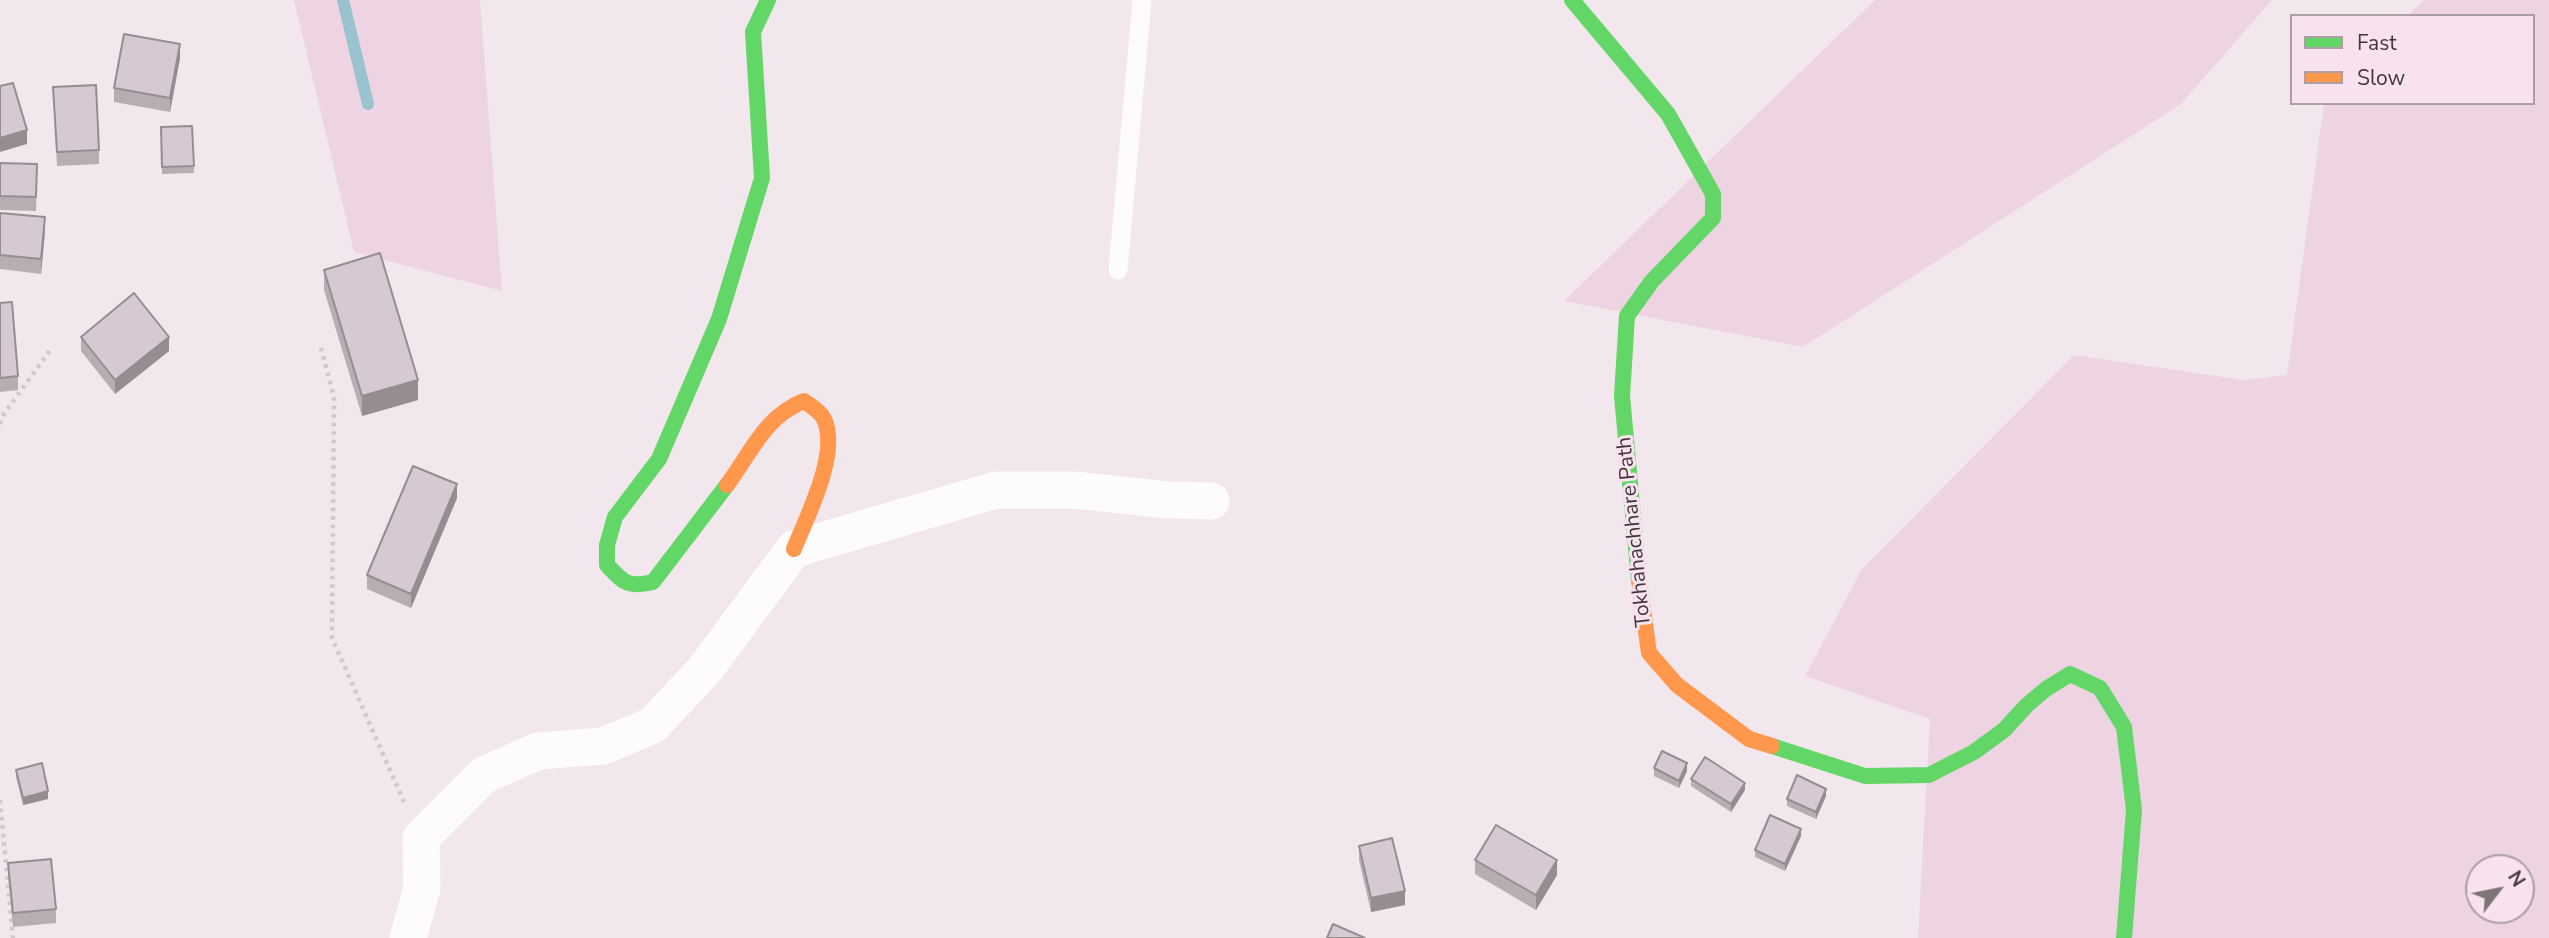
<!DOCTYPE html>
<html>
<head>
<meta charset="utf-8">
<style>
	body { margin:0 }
	#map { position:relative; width:2549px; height:938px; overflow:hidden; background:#f2e7ed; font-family:"Nunito Sans",sans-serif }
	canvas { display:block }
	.legend { position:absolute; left:2290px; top:14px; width:245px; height:91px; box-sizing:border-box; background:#f7e2ee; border:2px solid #ad9ea6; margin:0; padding:9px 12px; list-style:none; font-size:21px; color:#3f373b }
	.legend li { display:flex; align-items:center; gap:14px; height:35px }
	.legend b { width:35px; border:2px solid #ad9ea6 }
	.north { position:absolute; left:2465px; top:854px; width:70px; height:70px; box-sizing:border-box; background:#f7e2ee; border:2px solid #ad9ea6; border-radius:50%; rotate:58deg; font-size:19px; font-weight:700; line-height:28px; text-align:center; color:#3f373b }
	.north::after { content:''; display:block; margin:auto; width:24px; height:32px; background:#7e7579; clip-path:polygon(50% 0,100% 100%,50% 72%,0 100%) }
</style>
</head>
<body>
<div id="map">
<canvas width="2549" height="938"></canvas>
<ul class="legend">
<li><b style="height:9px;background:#63d668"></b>Fast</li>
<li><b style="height:9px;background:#ff974d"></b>Slow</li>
</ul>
<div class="north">N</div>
</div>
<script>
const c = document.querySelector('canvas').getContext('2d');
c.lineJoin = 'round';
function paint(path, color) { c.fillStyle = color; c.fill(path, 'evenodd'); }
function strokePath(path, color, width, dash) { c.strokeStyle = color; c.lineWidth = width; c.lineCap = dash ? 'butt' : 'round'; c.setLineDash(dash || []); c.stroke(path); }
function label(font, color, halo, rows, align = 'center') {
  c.font = font + ' "Nunito Sans",sans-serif'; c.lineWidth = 6; c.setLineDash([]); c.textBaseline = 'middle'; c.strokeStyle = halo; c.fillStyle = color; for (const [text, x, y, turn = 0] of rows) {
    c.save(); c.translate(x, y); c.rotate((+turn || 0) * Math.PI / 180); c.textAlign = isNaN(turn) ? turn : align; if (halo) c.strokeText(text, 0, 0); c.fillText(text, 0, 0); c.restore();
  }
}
paint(new Path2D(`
	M294 0H480L502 291 354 252Z
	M1875 0H2272L2181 104 1803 347 1564 301Z
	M2424 0H2549V938H1918L1930 719 1805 676 1862 569 2074 355 2244 380 2287 375 2324 103H2533V16H2407ZM2479 868H2521V910H2479Z`), '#eed4e3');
strokePath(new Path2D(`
	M343 0 368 104`), '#99c3ce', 12);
strokePath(new Path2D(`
	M321 348 334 397 332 638 404 802
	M0 424 4 414 51 349
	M0 800 13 938`), '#cec9cc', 4.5, [3.5, 5]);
strokePath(new Path2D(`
	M1118 270 1142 0`), '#fdfbfc', 19);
strokePath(new Path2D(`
	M408 938 422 888 421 838 484 775 538 751 603 746 653 725 706 668 794 549 996 490H1074L1169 500 1211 501`), '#fdfbfc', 37);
strokePath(new Path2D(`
	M1572 0 1668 114 1713 194V218L1652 281 1627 316 1622 396 1639 580
	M727 485 653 582C628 588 624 583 607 565V545L615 517 659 459 719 319 762 178 753 32 768 0
	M1772 746 1865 776 1929 775 1974 752 2004 730 2027 705 2046 689 2070 674 2100 688 2124 727 2134 810 2124 938`), '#63d668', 16);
strokePath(new Path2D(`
	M727 485C751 453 765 416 804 401 811 406 820 411 824 419 840 453 807 516 794 549
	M1639 580 1649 653 1677 685 1749 739 1772 746`), '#ff974d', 16);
paint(new Path2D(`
	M180 58 170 112 114 102V88Z
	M53 87 99 150V164L57 166Z
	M192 126 194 173 162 174 161 127Z
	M0 163 37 179 36 211 0 210Z
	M0 213 45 231 41 274 0 269Z
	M324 270 418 400 362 416 324 290Z
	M0 303 18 376V390L0 392Z
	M81 337 169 351 115 394 81 351Z
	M457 498 411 608 367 589V575Z
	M1654 768 1687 771 1679 788 1654 776Z
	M16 770 48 799 23 805 16 777Z
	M1691 779 1745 790 1731 812 1691 786Z
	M1826 796 1816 819 1787 806V799Z
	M1801 836 1785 871 1755 857V850Z
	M1359 846 1405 905 1371 912 1359 860Z
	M1475 860 1557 875 1536 910 1475 874Z
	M8 863 56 909V923L13 927 8 877Z`), '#b9adb4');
paint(new Path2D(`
	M180 44V58L170 112V98Z
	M27 130V144L0 152V138Z
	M45 217V231L41 274V259Z
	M169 337V351L115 394V380Z
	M418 380V400L362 416V396Z
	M457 484V498L411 608V594Z
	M1687 763V771L1679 788V781Z
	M1745 783V790L1731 812V804Z
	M1826 789V796L1816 819V812Z
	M48 791V799L23 805V798Z
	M1801 829V836L1785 871V864Z
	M1557 860V875L1536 910V895Z
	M1405 891V905L1371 912V898Z`), '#968d92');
const building = new Path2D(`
	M124 34 180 44 170 98 114 88Z
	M13 83 27 130 0 138V86Z
	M96 85 99 150 57 152 53 87Z
	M192 126 194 166 162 167 161 127Z
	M0 163 37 164 36 197 0 196Z
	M0 213 45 217 41 259 0 255Z
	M380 253 418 380 362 396 324 270Z
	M134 293 169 337 115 380 81 337Z
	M12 302 18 376 0 378V303Z
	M413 466 457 484 411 594 367 575Z
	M1662 751 1687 763 1679 781 1654 768Z
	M1705 757 1745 783 1731 804 1691 779Z
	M42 763 48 791 23 798 16 770Z
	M1797 775 1826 789 1816 812 1787 799Z
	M1770 815 1801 829 1785 864 1755 850Z
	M1496 825 1557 860 1536 895 1475 860Z
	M1392 838 1405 891 1371 898 1359 846Z
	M51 859 56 909 13 913 8 863Z
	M1333 924 1365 938H1327Z`);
paint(building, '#d7c9d1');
strokePath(building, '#968d92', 2);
label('21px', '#3f373b', '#f7e2ee', [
	["Tokhahachhare Path",1635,532,-96]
]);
</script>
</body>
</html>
